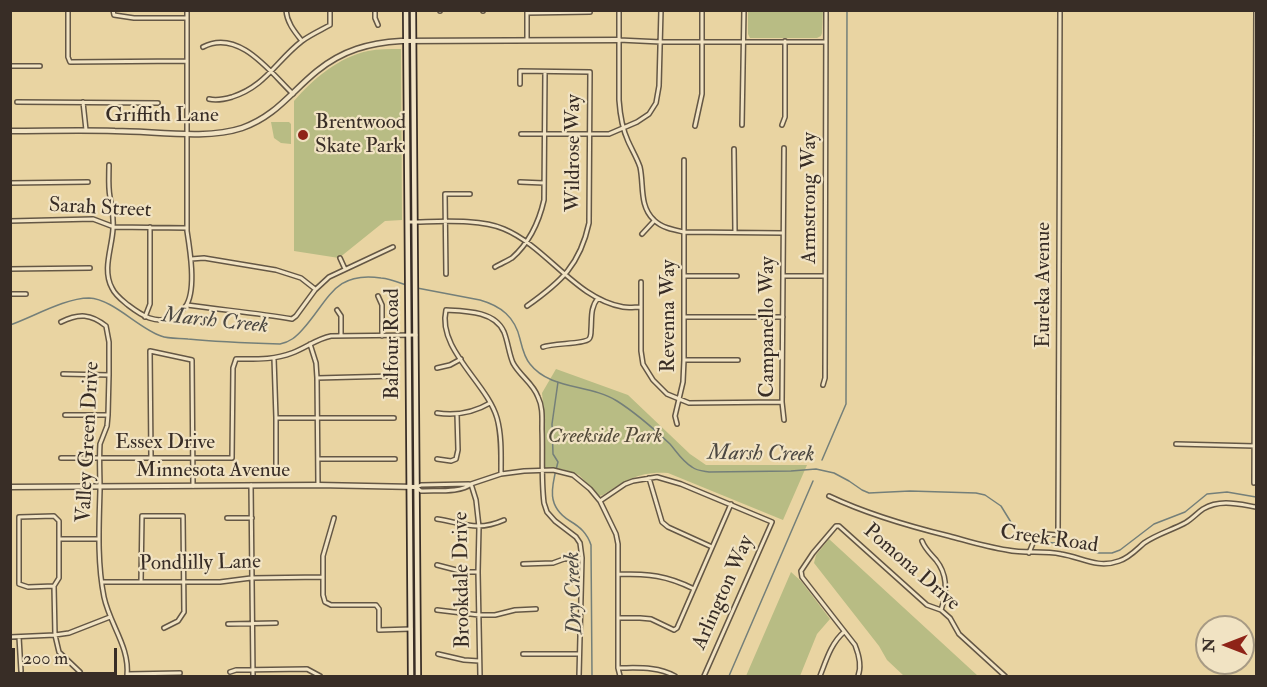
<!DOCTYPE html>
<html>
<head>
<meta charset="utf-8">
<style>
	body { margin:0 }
	#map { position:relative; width:1267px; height:687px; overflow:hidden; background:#e9d4a2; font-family:"IM FELL Double Pica",serif }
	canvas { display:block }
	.frame { position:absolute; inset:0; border:12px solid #382d26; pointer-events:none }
	.north { position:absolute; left:1195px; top:615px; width:60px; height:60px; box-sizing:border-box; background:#f1e3c3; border:2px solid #a79a84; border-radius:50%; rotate:270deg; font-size:16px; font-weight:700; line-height:24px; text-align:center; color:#382d26 }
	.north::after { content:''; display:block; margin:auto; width:21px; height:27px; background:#8f2418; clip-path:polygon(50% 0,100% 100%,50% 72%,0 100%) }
	.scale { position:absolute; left:12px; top:648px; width:105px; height:27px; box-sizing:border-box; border:3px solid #382d26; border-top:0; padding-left:8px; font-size:18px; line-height:21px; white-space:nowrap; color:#382d26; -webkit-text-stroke:4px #f1e3c3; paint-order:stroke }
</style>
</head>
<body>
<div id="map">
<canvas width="1267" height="687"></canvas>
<div class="frame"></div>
<div class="north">N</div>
<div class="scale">200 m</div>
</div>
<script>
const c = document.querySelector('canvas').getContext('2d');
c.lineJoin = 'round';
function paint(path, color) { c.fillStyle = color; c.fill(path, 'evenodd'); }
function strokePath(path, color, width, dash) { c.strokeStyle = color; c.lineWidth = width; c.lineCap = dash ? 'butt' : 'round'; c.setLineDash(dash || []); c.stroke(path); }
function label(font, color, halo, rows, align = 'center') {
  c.font = font + ' "IM FELL Double Pica",serif'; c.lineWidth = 4.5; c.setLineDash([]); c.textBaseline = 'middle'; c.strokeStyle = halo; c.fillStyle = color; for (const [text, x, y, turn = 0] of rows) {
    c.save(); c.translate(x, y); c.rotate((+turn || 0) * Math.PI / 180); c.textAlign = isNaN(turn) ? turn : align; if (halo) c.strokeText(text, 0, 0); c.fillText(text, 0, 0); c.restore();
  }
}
paint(new Path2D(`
	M748 11H823L822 33 821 36 817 38H750L748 34Z
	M401 49 402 220 385 221 339 258 294 251V101C313 79 339 57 368 51 378 49 390 49 401 49Z
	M271 122H289L291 124V144L281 143 274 138Z
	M556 369 628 395 690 454 706 465H807L783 520 668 473C640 471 626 480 603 495L599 496 579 475 562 469H544L545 424 542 393Z
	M829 539 978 676H904L887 660 879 646 814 563 816 555Z
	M791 572 801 581 830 619 817 634 800 676H746Z`), '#b8bc84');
strokePath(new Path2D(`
	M417 288 480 300C501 306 515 317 520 339 522 347 524 357 530 364 550 390 590 384 617 401 636 413 653 428 670 444 677 452 682 461 692 467 697 471 703 471 709 472L791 471 816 469 834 473 849 481 862 490 869 493 910 491 976 493 985 495 1001 506 1017 532 1031 541 1067 544 1099 553H1112L1120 550 1154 524 1185 512 1207 494 1227 492 1256 497
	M10 325C33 317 65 298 89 298 113 299 138 328 161 336 169 339 180 338 188 339 219 342 249 343 280 344 290 342 296 337 303 329 329 300 334 271 381 278 392 279 402 284 412 287
	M558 382 552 424 553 454 558 462C552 485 545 506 570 521 580 527 587 533 591 545L592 676
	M822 460 846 404V398L847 10
	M729 676 813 481`), '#747f79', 1.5);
const minor = new Path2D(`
	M68 10V57L70 62 187 61
	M113 10 114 15 134 18H187
	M286 10C287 23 295 32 302 41
	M375 10V18L378 25
	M440 10V11
	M483 10V11
	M527 10V40
	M619 10V100C620 114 622 128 628 141 632 150 637 158 640 167 644 185 639 206 654 220 662 228 674 230 684 232L783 233
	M527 13 590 12
	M619 40 661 42H826
	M203 47C239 28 271 73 293 94
	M10 66H40
	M520 84V71L590 72 589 223C580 265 561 282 527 306
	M209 99C217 101 225 99 232 97 266 86 276 61 302 41 310 35 321 30 330 25V10
	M17 102 158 103
	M83 102 86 130
	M742 125 744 10
	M782 125 785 117V41
	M695 126 702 94V10
	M521 134H609L637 122 649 114 656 103 659 86 661 10
	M784 148 782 402 784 420
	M734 149 735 232
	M109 165C109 176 108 187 110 197 112 208 114 218 113 229 112 248 102 270 112 288 115 295 122 300 128 305 141 315 157 326 174 316 179 314 184 309 187 304 196 287 190 250 187 231V10
	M520 182 544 183
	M10 183 88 182
	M10 221 93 219 114 227 187 228
	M408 222C436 222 479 218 504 229 547 247 576 299 623 307 629 308 635 307 641 307
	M642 234 654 221
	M340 258 345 269
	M191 259 204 258 276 270 301 278 315 289
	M495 267C500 264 507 261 512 258 529 243 539 222 544 200L545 72
	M10 269 90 268
	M446 274 445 194H470
	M684 276H737
	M783 276H825
	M641 282V351L643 364 653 380 667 394 689 403 782 402
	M10 294H26
	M378 296 382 305V336
	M187 305C222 310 257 313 292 319L296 316 315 290 329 277 393 247
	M337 310 341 316V336
	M145 317 150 304V227
	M684 317H783
	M61 322C79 313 91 314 106 326L109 342V375L108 415 107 426 100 444C99 459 100 475 100 490 99 526 97 562 104 597 110 625 130 647 127 676
	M310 344 316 363 317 378 318 485
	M543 347C553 343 585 344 589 339 591 337 591 333 591 330 592 318 590 308 598 298
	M274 358 276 418V470
	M684 360H738
	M437 368 450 365 461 359
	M63 374 109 375
	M317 378 394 376
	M823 385 825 378 826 10
	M437 413C457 416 473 413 490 403
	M65 415H108
	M276 418H394
	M677 424 675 416 683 382 684 360V160
	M1176 444 1255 446
	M151 457 150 351 192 360 193 486
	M61 458H232L233 368 236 359C255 359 274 360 292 353 306 348 316 339 331 336L416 335
	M318 459H395
	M437 459 451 461 456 459 458 450 457 414
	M501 474C501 456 502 436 497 418 487 383 437 349 446 310 466 311 495 311 504 332 508 342 509 354 513 363 520 376 533 383 538 397 543 407 542 418 542 429 543 453 541 479 544 503L547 512 555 521 576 537 580 543 582 558 579 676
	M649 478 662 522 668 527 712 547
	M1254 483 1256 10
	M471 484 476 500 479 527 478 572 480 676
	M251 485 253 676
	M416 487 421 491C435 490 461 493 471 484L501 474 524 471 553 470 573 475 590 489 600 501 616 534 618 544V668L620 676
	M417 487 421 485 469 484
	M829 496C867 514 908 526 949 536 968 541 987 547 1007 550 1025 554 1043 550 1061 554 1081 557 1097 569 1119 561 1129 558 1136 550 1144 543 1157 534 1172 530 1185 523 1192 519 1197 513 1203 509 1220 499 1238 504 1256 507
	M600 501 625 484 633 481 657 477 681 484 772 522 704 676
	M227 518H252
	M334 518 323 556V595L325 602 331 605H376L379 609V630L411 629
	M437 519C463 523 477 532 504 520
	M59 539H99
	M922 541C925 549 930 553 936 560 948 575 947 593 941 610
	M1029 553 1035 538 1045 534 1058 535 1060 10
	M523 564 553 563 564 559 582 558
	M437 565 464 572H478
	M618 574C649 574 666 575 694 589
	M141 581 142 516H183L184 612 178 621 164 628
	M102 582H220L251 578 323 577
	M54 586 28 587 19 584V517L54 516 59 521V578L54 586 55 635 59 652 80 672
	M437 610 479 615H495L515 610 536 609
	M618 618H640L651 619 674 630 677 628 731 504
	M228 624 276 623
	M10 637 55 635 69 633 110 617
	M19 637 21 671
	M438 654 464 660 479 661
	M523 654H579
	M618 668C638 668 657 666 675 676
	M230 672 236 670 307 669 320 676
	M128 674 180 673
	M820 676C826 661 831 643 844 632
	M858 676C862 666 859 655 855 645L802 577 801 571 813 553 836 526H839L927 605 941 610 950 618 959 634 1005 676`);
const tertiary = new Path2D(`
	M10 131C45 131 80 130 115 131 154 131 206 140 242 128 276 116 291 92 317 71 343 50 369 43 401 41L619 40
	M10 487 318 485 416 487`);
const secondary = new Path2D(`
	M406 10 411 676
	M413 10 418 676`);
strokePath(minor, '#645745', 6);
strokePath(tertiary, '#645745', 7);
strokePath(secondary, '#382d26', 8);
strokePath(minor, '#f1e3c3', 3);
strokePath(tertiary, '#f1e3c3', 4);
strokePath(secondary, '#f1e3c3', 4.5);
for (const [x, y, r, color] of [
	[303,135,6,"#8f2418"]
]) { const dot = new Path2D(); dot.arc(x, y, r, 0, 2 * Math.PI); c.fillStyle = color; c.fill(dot); strokePath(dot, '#f1e3c3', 2); }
label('21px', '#382d26', '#f1e3c3', [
	["Griffith Lane",162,116],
	["Wildrose Way",574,153,-90],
	["Armstrong Way",810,198,-90],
	["Sarah Street",100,209,3],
	["Eureka Avenue",1044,285,-90],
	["Revenna Way",669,316,-90],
	["Campanello Way",768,327,-90],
	["Balfour Road",393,344,-90],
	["Valley Green Drive",89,442,-87],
	["Essex Drive",165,443],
	["Minnesota Avenue",213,471],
	["Creek Road",1049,540,8],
	["Pondlilly Lane",200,564,-1],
	["Pomona Drive",911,568,41],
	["Brookdale Drive",463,580,-91],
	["Arlington Way",724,593,-66]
]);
label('21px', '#382d26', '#f1e3c3', [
	["Brentwood",315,123],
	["Skate Park",315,147]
], 'left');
label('italic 21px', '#524a39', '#f1e3c3', [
	["Creekside Park",605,437]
]);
label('italic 22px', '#4c4842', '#f1e3c3', [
	["Marsh Creek",215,322,6],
	["Marsh Creek",761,455,1],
	["Dry Creek",575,593,-92]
]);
</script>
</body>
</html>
